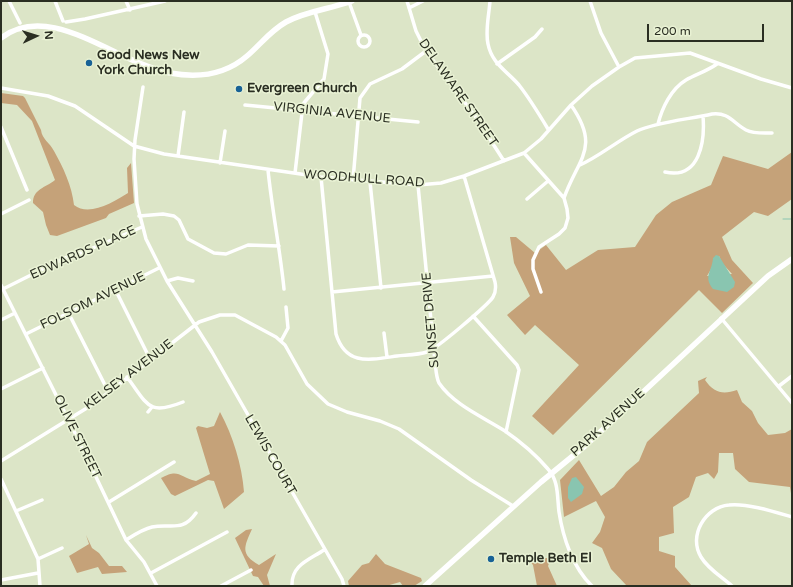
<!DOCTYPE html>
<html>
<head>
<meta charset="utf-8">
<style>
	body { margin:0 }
	#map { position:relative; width:793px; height:587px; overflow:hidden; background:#dce5c7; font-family:"Varela Round",sans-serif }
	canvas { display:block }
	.frame { position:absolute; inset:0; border:2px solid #2a2e22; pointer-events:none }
	.north { position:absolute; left:16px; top:16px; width:40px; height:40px; -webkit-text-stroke:3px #e9f2d4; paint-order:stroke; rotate:86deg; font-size:11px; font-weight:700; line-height:16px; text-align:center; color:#2a2e22 }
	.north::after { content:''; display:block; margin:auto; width:14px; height:18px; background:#2a2e22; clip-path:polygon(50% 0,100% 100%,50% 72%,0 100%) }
	.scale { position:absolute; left:647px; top:24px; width:117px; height:18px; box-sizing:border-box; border:2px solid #2a2e22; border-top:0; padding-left:5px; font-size:12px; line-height:14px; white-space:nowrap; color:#2a2e22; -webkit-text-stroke:3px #e9f2d4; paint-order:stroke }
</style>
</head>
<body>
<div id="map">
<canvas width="793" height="587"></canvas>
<div class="frame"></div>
<div class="north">N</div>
<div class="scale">200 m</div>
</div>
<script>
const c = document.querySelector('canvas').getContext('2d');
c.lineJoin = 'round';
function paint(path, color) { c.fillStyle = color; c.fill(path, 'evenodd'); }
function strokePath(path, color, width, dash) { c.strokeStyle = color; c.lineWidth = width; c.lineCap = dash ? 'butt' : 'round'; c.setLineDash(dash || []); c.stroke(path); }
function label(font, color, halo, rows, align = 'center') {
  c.font = font + ' "Varela Round",sans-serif'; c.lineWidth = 3; c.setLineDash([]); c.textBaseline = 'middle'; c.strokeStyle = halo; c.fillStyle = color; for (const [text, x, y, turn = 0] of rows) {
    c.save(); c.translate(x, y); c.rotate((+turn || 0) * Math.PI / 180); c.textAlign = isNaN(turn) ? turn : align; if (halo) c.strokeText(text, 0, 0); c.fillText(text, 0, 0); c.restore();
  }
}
paint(new Path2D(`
	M1 93 23 96 25 98 41 130C42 139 50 143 54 151 63 167 72 186 74 205 89 217 114 202 128 193L127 168 131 163 134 203 109 214 106 218 57 236 50 235 46 225 43 212 33 203C33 189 45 188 55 180L32 121 17 105 1 103Z
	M792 152V199L768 216 754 212 722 237 732 260 753 283 722 313 699 290 553 435 532 416 579 365 535 325 525 335 507 315 530 296 514 263 510 237H516L535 253 546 245 566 270 598 250 635 247 656 215 672 202 711 185 723 156 768 169ZM719 256 722 263 732 274 707 276Z
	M707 377 705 380C714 393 723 395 737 390L742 402 752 411 758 423 768 435 785 433 792 429V500L790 487 749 482 735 469 733 453H719L718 472 714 479 708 473 696 477 689 497 673 507 674 533 659 537V551L675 556V567L692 586H627L611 569 602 548 592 543 600 532 605 517 596 501 564 517 560 480 579 460 601 496 614 487 626 472 639 461 647 442 699 393 698 381Z
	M220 412C233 436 242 465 244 492L224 509 214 481 208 480 175 496 171 494 161 478C179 468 179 477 196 481L210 474 196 428 198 426 207 428 214 426Z
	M252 529C244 547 240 554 259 565L276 554 267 575 270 586H264L258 577 253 576 235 538 246 530Z
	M86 535 92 548 99 553 109 566H122L127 572 102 574 98 567 77 573 69 556 89 544Z
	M376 554 385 564 421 578 422 581 414 586H403L400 582 386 586H349L348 581 362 565 369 563Z
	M541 558H551L548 566 557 586H537L533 565 528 559 533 560Z`), '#c5a279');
paint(new Path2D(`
	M716 255 719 256 735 282 734 287 727 292 713 289C703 276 712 272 713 258Z
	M576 477 584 487 582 494 571 502 568 498V487L572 478Z`), '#89c5b0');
strokePath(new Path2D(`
	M783 219H792`), '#89c5b0', 1);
strokePath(new Path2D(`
	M9 1 20 23
	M55 1 63 21
	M126 1 130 10
	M407 1 416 31 426 51 475 116 504 161
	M490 1C489 15 485 31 488 44 492 64 507 71 519 85 530 99 539 114 548 129
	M590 1 601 33 619 67
	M349 2 361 35
	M409 8 423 1
	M66 22 85 19 165 1
	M358 41a6 6 0 1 1 12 0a6 6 0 1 1-12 0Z
	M497 64 535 37 542 29
	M143 87 135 140 134 159 137 204 146 239 167 281 212 352 342 579 344 586
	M1 88 48 96 75 106 134 146 164 154 321 177 418 185 441 183 464 176 524 153 541 139 571 105 592 86 619 67 635 58 690 53 761 79 792 88
	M245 105 418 122
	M658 124C662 108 671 89 686 80 697 74 707 71 717 64
	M1 127 27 190
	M524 153 564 198 567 209 568 218 565 228 559 234 539 247 533 260V269L541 292
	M178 156 184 112
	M220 163 225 131
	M580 165C600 156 617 141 637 131 656 122 691 119 712 114 729 112 733 123 746 130 754 134 763 133 772 133
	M268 170C272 210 280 249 284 289
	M665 172C700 180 705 141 703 116
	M295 173 303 104 324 79 328 54 315 12
	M321 177 336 334C346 366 369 360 397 356 406 355 418 355 427 352 435 350 488 305 493 297 496 292 496 287 495 282L464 176
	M353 180 360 98 370 84 402 69 426 51
	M370 182 381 288
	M418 185 435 362C436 369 436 377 439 383 454 405 483 417 505 431 521 442 536 455 548 469 559 481 557 497 559 512 563 538 573 568 592 586
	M564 198C578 158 601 148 571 105
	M527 199 548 181
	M1 214 29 200
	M139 216 163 214 174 216 179 220 188 239 214 253 226 254 248 245 279 246
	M167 281 178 278 193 281
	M1 285 77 437 126 540 144 562 157 586
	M3 289 65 258 81 253 142 227
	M115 289 150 359
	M332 292 493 276
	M68 312 109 393
	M473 316 517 365 519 370 506 432
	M721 318 792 403
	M1 320 15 313
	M384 333 387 357
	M26 334 159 268
	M281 341 288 328 286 307
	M127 377C148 405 148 416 183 402
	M779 386 792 376
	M1 389 43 368
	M148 412 152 407
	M1 461 95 403 199 322 220 315H235L276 337 285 345 307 384 328 404 347 412 380 421 399 429 471 480 513 506
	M1 479 38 559 40 586
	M109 502 174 462
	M16 511 42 500
	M126 540C134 535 143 529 152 527 171 523 182 533 196 513
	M38 559 62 548
	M151 573 227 532
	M1 580 38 573
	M221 586 251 570
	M292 586C291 565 309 560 324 550
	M732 586C722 577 708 569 701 557 688 536 705 507 729 505 747 503 775 512 792 517`), '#fff', 3.5);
strokePath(new Path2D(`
	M1 38C51 0 116 63 170 73 197 78 225 75 247 56 260 45 270 31 286 22 306 11 331 9 352 1
	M425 586 541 482 585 446 768 276 792 259`), '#fff', 5.5);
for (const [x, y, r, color] of [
	[89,63,4,"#186296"],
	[239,89,4,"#186296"],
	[491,559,4,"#186296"]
]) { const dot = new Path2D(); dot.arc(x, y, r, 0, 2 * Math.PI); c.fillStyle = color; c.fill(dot); strokePath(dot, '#e9f2d4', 1.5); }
label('bold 13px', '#2a2e22', '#e9f2d4', [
	["Good News New",97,56],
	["York Church",97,71],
	["Evergreen Church",247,89],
	["Temple Beth El",499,559]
], 'left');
label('13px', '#2a2e22', '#e9f2d4', [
	["DELAWARE STREET",458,93,55],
	["VIRGINIA AVENUE",332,113,6],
	["WOODHULL ROAD",364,179,4],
	["EDWARDS PLACE",83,253,-24],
	["FOLSOM AVENUE",93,301,-26],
	["SUNSET DRIVE",431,320,-95],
	["KELSEY AVENUE",129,375,-37],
	["PARK AVENUE",608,423,-42],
	["OLIVE STREET",77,437,64],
	["LEWIS COURT",270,455,60]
]);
</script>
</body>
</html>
